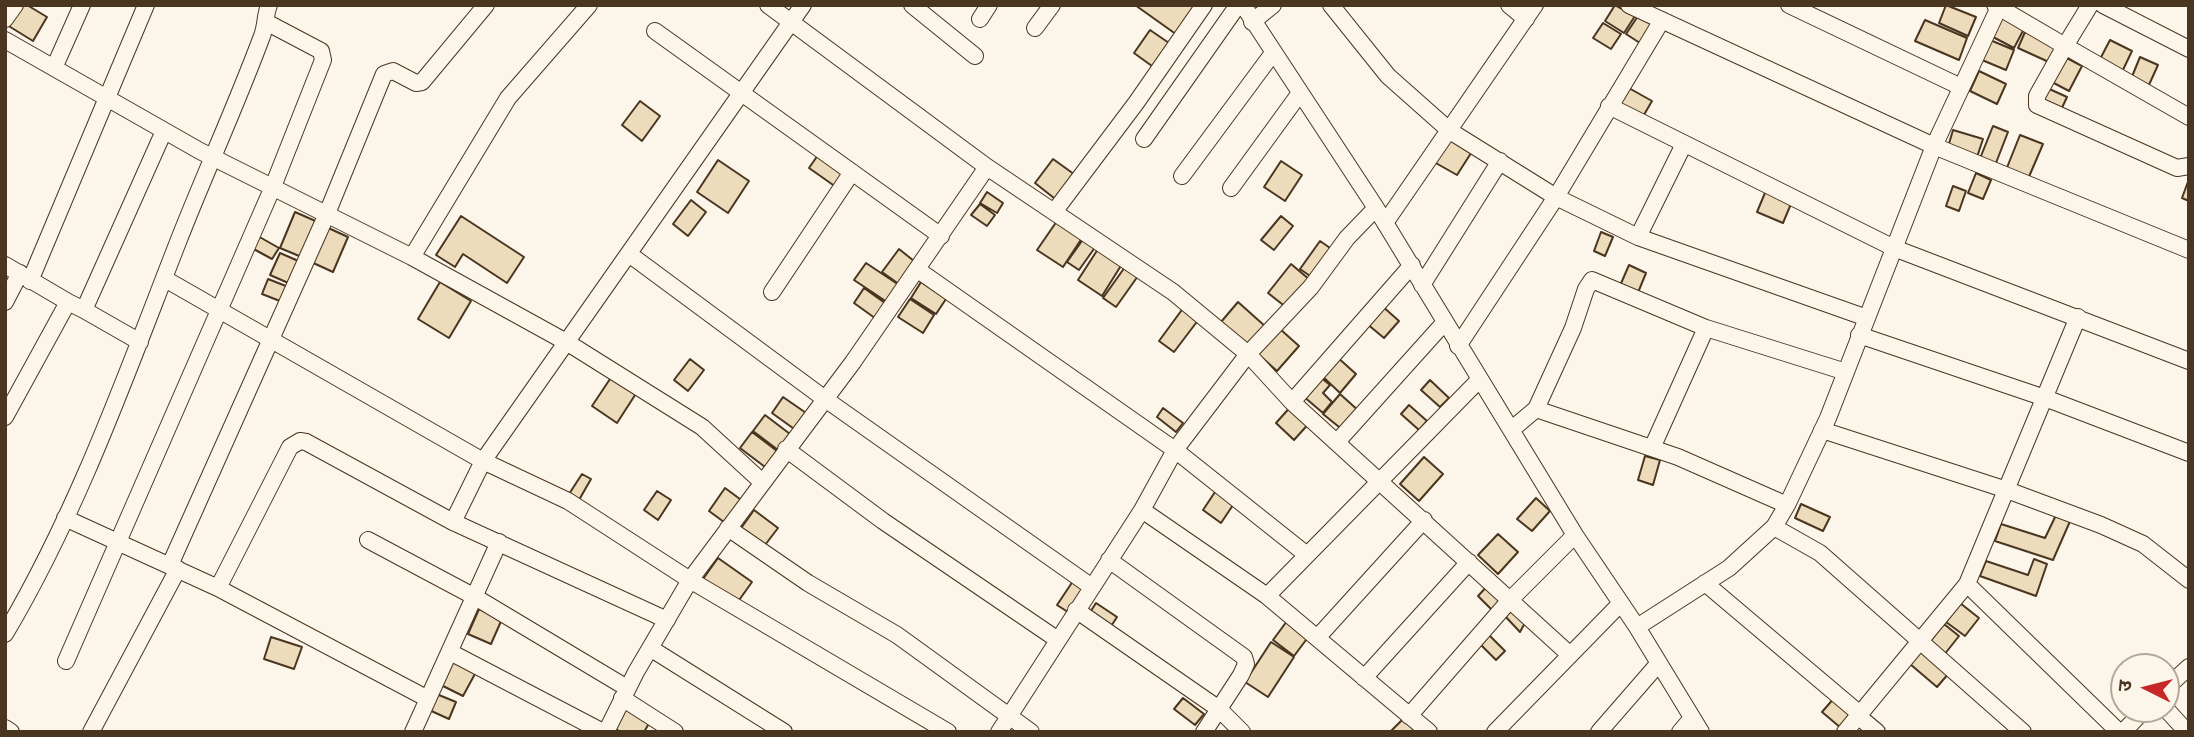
<!DOCTYPE html>
<html>
<head>
<meta charset="utf-8">
<style>
	body { margin:0 }
	#map { position:relative; width:2194px; height:737px; overflow:hidden; background:#fbf6e9; font-family:"Alegreya Sans","Noto Sans Devanagari",sans-serif }
	canvas { display:block }
	.frame { position:absolute; inset:0; border:7px solid #4a3520; pointer-events:none }
	.north { position:absolute; left:2110px; top:653px; width:70px; height:70px; box-sizing:border-box; background:#fbf6e9; border:2px solid #b4a999; border-radius:50%; rotate:276deg; font-size:19px; font-weight:700; line-height:28px; text-align:center; color:#4a3520 }
	.north::after { content:''; display:block; margin:auto; width:24px; height:32px; background:#c62828; clip-path:polygon(50% 0,100% 100%,50% 72%,0 100%) }
</style>
</head>
<body>
<div id="map">
<canvas width="2194" height="737"></canvas>
<div class="frame"></div>
<div class="north">उ</div>
</div>
<script>
const c = document.querySelector('canvas').getContext('2d');
c.lineJoin = 'round';
function paint(path, color) { c.fillStyle = color; c.fill(path, 'evenodd'); }
function strokePath(path, color, width, dash) { c.strokeStyle = color; c.lineWidth = width; c.lineCap = dash ? 'butt' : 'round'; c.setLineDash(dash || []); c.stroke(path); }
const building = new Path2D(`
	M19 5H27L47 17 33 41 7 25Z
	M1135 5 1161 6 1202 5 1180 37Z
	M1615 5 1635 16 1624 33 1605 21Z
	M1946 5 1976 17 1968 36 1939 23Z
	M1638 16 1655 27 1643 45 1626 34Z
	M2003 16 2025 27 2014 48 1993 37Z
	M1925 20 1967 38 1959 60 1915 41Z
	M1603 23 1621 34 1611 49 1593 38Z
	M1150 30 1172 45 1156 69 1134 53Z
	M2025 32 2058 46 2051 63 2018 48Z
	M1990 40 2014 50 2006 70 1982 60Z
	M2110 40 2132 51 2121 74 2098 63Z
	M2063 56 2082 66 2069 91 2050 81Z
	M2140 57 2158 65 2148 87 2131 79Z
	M1979 71 2006 84 1997 104 1970 91Z
	M1627 87 1652 101 1641 120 1616 106Z
	M2045 87 2067 97 2060 112 2038 102Z
	M640 101 660 116 642 141 622 125Z
	M1993 126 2008 132 1994 168 1979 161Z
	M1953 130 1983 139 1977 157 1948 147Z
	M2020 135 2043 144 2028 179 2006 170Z
	M1449 136 1473 150 1457 175 1434 162Z
	M818 155 845 174 836 187 809 168Z
	M1053 159 1078 177 1059 202 1035 183Z
	M718 160 749 181 728 213 697 192Z
	M1281 161 1302 175 1285 201 1264 187Z
	M1976 173 1991 180 1983 199 1968 193Z
	M2189 179V201L2182 198Z
	M1953 186 1966 191 1959 211 1946 206Z
	M1767 188 1793 199 1783 223 1757 212Z
	M987 192 1003 203 997 213 980 203Z
	M691 200 706 212 688 236 673 224Z
	M980 204 995 215 987 226 971 215Z
	M295 212 320 223 304 258 280 248Z
	M461 216 524 257 507 283 463 254 455 267 436 255Z
	M1281 216 1293 226 1274 250 1261 240Z
	M1057 221 1082 238 1063 267 1037 250Z
	M324 226 348 237 333 272 309 261Z
	M1601 232 1613 237 1605 256 1594 251Z
	M256 235 279 248 272 259 250 247Z
	M1084 238 1096 246 1079 270 1067 262Z
	M1320 241 1333 250 1313 278 1300 269Z
	M899 249 919 265 903 287 882 272Z
	M1098 249 1122 264 1102 296 1078 280Z
	M280 253 303 263 293 285 270 275Z
	M866 263 902 287 890 304 854 280Z
	M1291 264 1310 280 1287 308 1268 293Z
	M1629 265 1646 273 1637 295 1619 288Z
	M1125 267 1138 276 1116 307 1103 298Z
	M268 279 291 288 285 303 262 294Z
	M440 282 471 301 449 338 418 319Z
	M921 282 946 299 936 314 911 298Z
	M864 288 889 306 879 321 854 303Z
	M910 299 934 315 923 333 898 317Z
	M1238 302 1266 327 1248 347 1221 322Z
	M1381 305 1399 321 1384 338 1366 323Z
	M1184 307 1199 319 1174 352 1159 341Z
	M1280 329 1299 346 1277 371 1258 354Z
	M1336 356 1356 374 1340 393 1320 374Z
	M690 359 704 370 688 391 674 380Z
	M612 376 637 392 617 423 592 406Z
	M1319 376 1330 385 1323 393 1332 402 1323 413 1303 396Z
	M1430 380 1449 398 1440 407 1421 390Z
	M1340 394 1360 412 1344 431 1323 414Z
	M783 397 809 415 797 431 772 413Z
	M1293 404 1312 420 1294 440 1276 423Z
	M1409 405 1427 421 1419 430 1401 414Z
	M1163 408 1183 423 1176 432 1157 417Z
	M765 415 794 437 782 453 753 431Z
	M752 432 781 454 769 470 740 448Z
	M1645 456 1660 460 1653 485 1638 480Z
	M1424 457 1443 474 1419 501 1400 484Z
	M582 474 591 479 579 500 569 494Z
	M725 488 744 502 728 525 709 511Z
	M1217 489 1235 502 1221 523 1203 510Z
	M657 491 671 500 658 520 644 510Z
	M1536 498 1550 511 1532 531 1517 519Z
	M1801 504 1830 517 1823 531 1795 518Z
	M754 510 778 528 762 549 739 531Z
	M2057 513 2071 519 2053 560 1995 541 2001 524 2045 538Z
	M1498 534 1518 552 1498 574 1478 555Z
	M718 558 752 582 737 603 703 579Z
	M2034 559 2047 564 2036 596 1980 576 1986 561 2028 575Z
	M1073 581 1087 590 1071 614 1057 605Z
	M1490 583 1509 601 1496 614 1478 596Z
	M1096 603 1117 617 1108 631 1087 617Z
	M1960 603 1979 618 1965 636 1946 622Z
	M1511 607 1526 621 1520 632 1504 615Z
	M479 609 502 619 491 644 468 634Z
	M1287 621 1309 636 1294 656 1273 640Z
	M1944 624 1959 636 1944 655 1929 643Z
	M1486 632 1505 651 1496 660 1477 641Z
	M271 637 302 647 294 669 264 659Z
	M1271 642 1294 657 1268 697 1245 682Z
	M1922 650 1949 673 1937 687 1910 664Z
	M452 659 476 672 463 696 439 684Z
	M434 693 456 702 449 719 427 709Z
	M1835 697 1853 713 1841 728 1822 712Z
	M1183 698 1204 714 1195 725 1174 709Z
	M627 706 651 720 644 732H621L615 729Z
	M1403 719 1414 729 1411 732H1390Z`);
paint(building, '#ecdcbc');
strokePath(building, '#4a3520', 2);
const minor = new Path2D(`
	M768 5 987 167 1173 292 1248 354 1292 402 1569 654
	M912 5 975 56
	M1243 5 1376 208 1575 535 1637 627 1701 732
	M1331 5 1388 76 1450 131 1556 197 1638 237 1867 318
	M1509 5 1526 19
	M1629 5 1934 146 2189 250
	M1789 5 1961 87
	M1995 5 2065 46 2037 96V105L2177 168 2189 166
	M2090 5 2065 46 2189 117
	M2103 5 2189 49
	M5 19 15 5
	M980 19 989 5
	M1252 22 1273 5
	M1035 28 1052 5
	M655 31 941 236
	M5 40 200 151 412 257 568 343 702 427 762 482
	M54 68 82 5
	M1609 106 1894 248 2189 361
	M1144 139 1238 5
	M1182 176 1273 53
	M1231 188 1300 93
	M1054 212 1136 103 1204 5
	M1385 223 1535 5
	M1638 237 1684 144
	M629 254 825 399 1092 587
	M412 257 508 98 589 5
	M5 265 68 302
	M918 270 1175 450 1307 555
	M165 279 483 461 568 501 690 580 948 732
	M30 281 146 5
	M1422 285 1500 161
	M772 292 852 172
	M5 302 20 273
	M84 310 140 342
	M1859 335 2045 398 2189 453
	M1458 346 1556 197 1662 20
	M1292 402 1412 265
	M1536 409 1573 328 1586 289 1592 280 1706 328 1846 372
	M5 417 68 302 84 310 164 131
	M1511 430 1536 409 1678 457 1787 505
	M1822 430 2007 490 2101 525 2143 544 2189 580
	M1337 442 1444 323
	M1652 448 1706 328
	M786 449 883 521 1058 640
	M1142 510 1267 596 1429 732
	M65 518 218 588 428 699
	M453 522 483 461 803 5
	M1774 527 1820 553 2023 732
	M728 528 808 583 897 635 1031 732
	M368 540 475 597 627 688
	M1109 560 1244 657 1246 664 1241 675 1204 732
	M170 565 326 216 384 74 393 71 416 83 422 82 486 5
	M1705 583 1860 714
	M1967 584 2119 732
	M218 588 290 447 300 441 306 442 453 522 667 620
	M1267 596 1479 380
	M1076 610 1219 709 1242 732
	M1637 627 1729 568 1774 527 1787 505 1828 418 1934 146 2000 5
	M5 634C78 511 126 375 178 242 205 173 236 106 262 36 266 26 265 15 269 5
	M1317 638 1424 520
	M650 648 784 732
	M450 652 603 732
	M66 661 272 189 323 60 321 51 266 22
	M1364 678 1469 562
	M2166 688 2189 667
	M622 698 675 732
	M2166 709 2187 732
	M1409 716 1510 600 1575 535
	M1858 716 1877 732
	M5 728 11 732
	M91 732 178 569
	M413 732 499 542
	M606 732 636 672 690 580 853 362 987 167
	M999 732 1142 510 1175 450 1248 354 1311 287 1347 238 1376 208
	M1495 732 1621 603
	M1599 732 1659 663
	M1680 732 1692 718
	M1845 732 1967 584 2078 317
	M2123 732 2145 709`);
strokePath(minor, '#4a3520', 18);
strokePath(minor, '#fbf6e9', 16);
</script>
</body>
</html>
